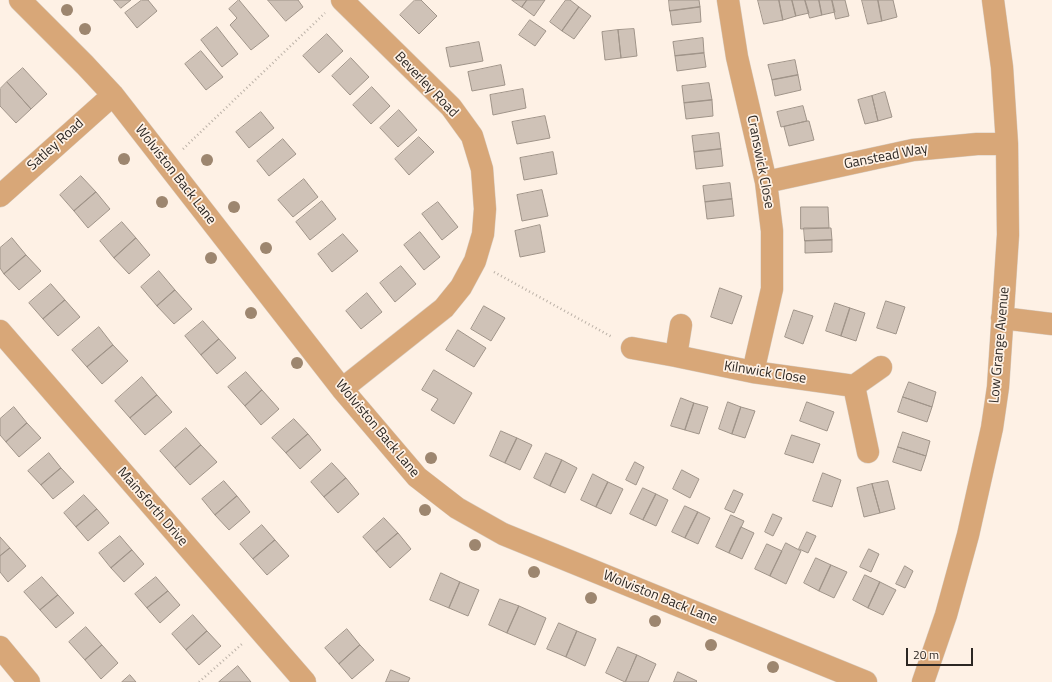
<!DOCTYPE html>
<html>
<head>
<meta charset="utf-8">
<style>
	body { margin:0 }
	#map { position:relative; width:1052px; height:682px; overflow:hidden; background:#fef1e5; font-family:"Titillium Web",sans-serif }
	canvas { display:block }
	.scale { position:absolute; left:906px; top:648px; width:67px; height:18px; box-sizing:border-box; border:2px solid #2c2723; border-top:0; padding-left:5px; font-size:12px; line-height:14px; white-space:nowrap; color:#2c2723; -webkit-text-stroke:3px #fef1e5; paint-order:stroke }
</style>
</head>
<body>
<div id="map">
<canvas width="1052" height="682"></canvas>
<div class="scale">20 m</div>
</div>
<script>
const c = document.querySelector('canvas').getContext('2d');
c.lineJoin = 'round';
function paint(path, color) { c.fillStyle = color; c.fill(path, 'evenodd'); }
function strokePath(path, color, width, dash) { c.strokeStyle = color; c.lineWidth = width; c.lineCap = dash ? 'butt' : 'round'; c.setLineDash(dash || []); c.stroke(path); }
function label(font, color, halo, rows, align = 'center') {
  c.font = font + ' "Titillium Web",sans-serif'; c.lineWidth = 3.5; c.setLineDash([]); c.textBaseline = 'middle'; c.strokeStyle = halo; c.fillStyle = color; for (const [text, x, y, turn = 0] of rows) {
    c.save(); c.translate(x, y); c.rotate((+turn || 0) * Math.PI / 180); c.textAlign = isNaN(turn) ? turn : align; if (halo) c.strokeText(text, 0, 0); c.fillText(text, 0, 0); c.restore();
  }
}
const building = new Path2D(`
	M114 0H131L121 8Z
	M142 0H148L157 11 137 28 125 13Z
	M239 0 269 36 251 50 230 25 237 18 229 9Z
	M268 0H298L303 7 286 21Z
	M415 0H421L437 16 419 34 400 15Z
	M512 0H527L522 7Z
	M527 0H545L534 16 522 7Z
	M566 0H570L579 7 562 31 550 22Z
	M669 0H699L700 7 670 11Z
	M758 0H779L783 20 764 24Z
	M779 0H792L796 16 783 20Z
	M792 0H805L809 13 796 16Z
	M805 0H819L822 15 810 18Z
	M819 0H832L835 12 822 15Z
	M832 0H845L849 16 836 19Z
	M862 0H878L882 21 868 24Z
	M878 0H893L897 17 882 21Z
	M579 7 591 16 574 39 562 31Z
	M700 7 701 22 672 25 670 11Z
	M530 20 546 31 535 46 519 35Z
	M217 27 238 54 222 67 201 40Z
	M634 29 637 56 621 58 618 30Z
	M618 30 621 58 605 60 602 32Z
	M327 34 343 51 319 73 303 56Z
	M703 38 704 53 675 56 673 42Z
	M479 42 483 61 450 67 446 48Z
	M201 51 223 77 206 90 185 64Z
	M704 53 706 67 677 71 675 56Z
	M351 58 369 77 350 95 332 76Z
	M795 60 798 75 772 80 768 65Z
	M501 65 505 85 472 91 468 72Z
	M23 68 47 94 31 109 7 82Z
	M798 75 801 90 775 96 772 80Z
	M7 82 31 109 16 123 0 106V89Z
	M709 83 712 100 684 103 682 86Z
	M372 87 390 106 371 124 353 105Z
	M523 89 526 108 493 115 490 95Z
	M885 92 892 117 878 121 872 96Z
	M872 96 878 121 865 124 858 100Z
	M712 100 713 116 686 119 684 103Z
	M803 106 807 121 781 127 777 112Z
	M399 110 417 130 398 147 380 128Z
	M261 112 274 128 249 148 236 132Z
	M545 116 550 138 517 144 512 122Z
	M807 121H809L814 140 789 146 784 127Z
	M719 133 721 149 694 152 692 136Z
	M419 137 434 152 409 175 395 159Z
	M283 139 296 154 269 176 257 161Z
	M721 149 723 166 696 169 694 152Z
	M553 152 557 174 524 180 520 158Z
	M81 176 96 192 74 211 60 195Z
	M304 179 318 197 293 217 278 200Z
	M730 183 732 199 705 202 703 186Z
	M542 190 548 216 522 221 517 195Z
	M96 192 110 209 88 228 74 211Z
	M732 199 734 216 707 219 705 202Z
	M322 201 336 219 310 240 296 222Z
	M438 202 458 227 442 240 422 214Z
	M801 207H828L829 228 801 229Z
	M122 222 136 238 114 258 100 241Z
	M540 225 545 252 520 257 515 231Z
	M804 228H831L832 240 805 241Z
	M420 232 440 257 424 270 404 245Z
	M343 234 358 251 332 272 318 254Z
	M12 238 26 255 4 274 0 268V248Z
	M136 238 150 255 129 274 114 258Z
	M832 240V252L805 253V241Z
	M26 255 41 271 19 290 4 274Z
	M401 266 416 284 395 302 380 283Z
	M159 271 175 290 157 306 141 287Z
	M51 284 65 300 43 319 29 303Z
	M720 288 742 296 732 324 711 317Z
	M175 290 192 309 174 324 157 306Z
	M367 293 382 312 361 329 346 311Z
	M65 300 80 317 58 336 43 319Z
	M886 301 905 307 896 334 877 328Z
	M835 303 850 308 841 336 826 331Z
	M484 306 505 318 491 341 471 329Z
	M850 308 865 313 856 341 841 336Z
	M794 310 813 316 803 344 785 337Z
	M203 321 219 339 201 355 185 336Z
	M99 327 113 345 87 367 72 350Z
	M458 330 486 348 474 367 446 350Z
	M219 339 236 358 217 374 201 355Z
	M113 345 128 361 102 384 87 367Z
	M434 370 472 393 454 424 431 410 438 399 422 390Z
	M246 372 262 390 245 406 228 387Z
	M142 377 157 395 130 418 115 401Z
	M909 382 936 392 932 407 903 397Z
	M262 390 279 409 261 425 245 406Z
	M157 395 172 412 145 435 130 418Z
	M903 397 932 407 927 422 898 412Z
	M681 398 694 403 685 430 671 426Z
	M728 402 741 407 732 434 719 429Z
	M807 402 834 412 827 431 800 421Z
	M694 403 708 407 699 434 685 430Z
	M14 407 27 423 6 442 0 435V419Z
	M741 407 755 411 745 438 732 434Z
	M294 419 308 434 286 453 272 438Z
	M27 423 41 438 19 457 6 442Z
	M186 428 201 445 175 468 160 451Z
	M501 431 517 438 505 463 490 456Z
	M903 432 930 441 926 456 898 447Z
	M308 434 321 450 300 469 286 453Z
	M792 435 820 444 813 463 785 454Z
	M517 438 532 445 520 470 505 463Z
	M201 445 217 462 190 485 175 468Z
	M898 447 926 456 921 471 893 462Z
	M49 453 61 468 41 485 28 471Z
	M546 453 562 460 550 486 534 478Z
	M562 460 577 468 565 493 550 486Z
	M635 462 644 467 636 485 626 480Z
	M332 463 346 478 324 497 311 482Z
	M61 468 74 482 53 499 41 485Z
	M682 470 699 479 690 498 673 489Z
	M823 473 841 480 832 507 813 501Z
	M593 474 608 482 596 507 581 500Z
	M346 478 359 494 338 513 324 497Z
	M224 481 237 496 215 515 202 499Z
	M888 481 895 509 880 513 872 484Z
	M608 482 623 489 611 514 596 507Z
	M872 484 880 513 864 517 857 488Z
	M643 488 656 494 643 520 630 514Z
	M734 490 743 494 734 513 725 509Z
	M656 494 668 500 656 526 643 520Z
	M84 495 97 509 76 527 64 513Z
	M237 496 250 512 229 530 215 515Z
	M685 506 698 512 685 538 672 532Z
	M97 509 109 523 88 541 76 527Z
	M698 512 710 518 698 544 685 538Z
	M773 514 782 518 773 536 765 532Z
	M731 515 744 521 729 553 716 547Z
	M384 518 398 533 376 552 363 537Z
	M262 525 275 540 253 559 240 544Z
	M741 527 754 533 742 559 729 553Z
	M807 532 816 536 808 553 799 549Z
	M398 533 411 549 390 568 376 552Z
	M120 536 132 550 111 568 99 553Z
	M0 537 10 548 0 556Z
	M275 540 289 556 267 575 253 559Z
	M786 543 801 551 786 584 770 576Z
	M767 544 782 551 770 576 755 569Z
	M10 548 26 566 8 582 0 572V556Z
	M869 549 879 554 871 572 860 567Z
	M132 550 144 564 124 582 111 568Z
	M816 558 831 565 819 591 804 583Z
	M831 565 847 572 834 598 819 591Z
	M905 566 913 571 905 588 896 584Z
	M441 573 460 582 449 608 430 600Z
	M865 575 880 582 868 608 853 600Z
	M42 577 58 595 40 610 24 592Z
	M156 577 168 591 147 608 135 594Z
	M460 582 479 590 468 616 449 608Z
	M880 582 896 590 883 615 868 608Z
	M168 591 180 605 160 623 147 608Z
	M58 595 74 613 56 628 40 610Z
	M500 599 519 606 507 633 489 625Z
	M519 606 546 618 535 645 507 633Z
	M193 615 207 631 186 650 172 634Z
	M559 623 577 631 566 657 547 649Z
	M86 627 102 645 85 660 69 642Z
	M347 629 360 645 339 664 325 648Z
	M207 631 221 646 199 665 186 650Z
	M577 631 596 639 585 666 566 657Z
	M102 645 118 663 101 679 85 660Z
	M360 645 374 660 352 679 339 664Z
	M618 647 637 655 625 682 606 673Z
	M637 655 656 664 648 682H626Z
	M238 666 251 682H219Z
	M391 670 410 678 408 682H386Z
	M678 672 697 681 696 682H674Z
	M130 675 136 682H122Z`);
paint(building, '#cfc2b7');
strokePath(building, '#a09489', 1);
const minor = new Path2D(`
	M20 0 85 65 113 95 342 389 417 477 457 508 503 534 866 682
	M342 0 451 107 472 136 482 169 485 209 483 234 475 261 461 287 444 308 342 389
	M728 0 737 57 766 182 772 231V289L753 372
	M766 182 913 150 977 144H1007
	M0 196 113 95
	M1002 318 1052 324
	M0 331 305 682
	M632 348 676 356 753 372 854 386
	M676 356 681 325
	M868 452 854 386 881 367
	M0 647 29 682
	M923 682 946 615 968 535 992 428 998 387 1008 235 1007 144 1002 67 993 0`);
strokePath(minor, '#d8cdc2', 23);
strokePath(new Path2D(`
	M183 149 325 13
	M494 272 612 337
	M199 682 242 644`), '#bbb1a7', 2.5, [1, 3]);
strokePath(minor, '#d8a778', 22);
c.fillStyle = '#9d866f';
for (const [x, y] of [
	[67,10],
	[85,29],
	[124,159],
	[207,160],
	[162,202],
	[234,207],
	[266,248],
	[211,258],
	[251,313],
	[297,363],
	[431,458],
	[425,510],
	[475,545],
	[534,572],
	[591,598],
	[655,621],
	[711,645],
	[773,667]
]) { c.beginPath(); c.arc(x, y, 6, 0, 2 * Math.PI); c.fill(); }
label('14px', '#2c2723', '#fef1e5', [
	["Beverley Road",426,85,46],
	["Satley Road",56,145,-42],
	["Ganstead Way",886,157,-11],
	["Cranswick Close",760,162,79],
	["Wolviston Back Lane",175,175,52],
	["Low Grange Avenue",1000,345,-85],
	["Kilnwick Close",765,373,9],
	["Wolviston Back Lane",377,429,50],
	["Mainsforth Drive",152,507,49],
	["Wolviston Back Lane",660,598,22]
]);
</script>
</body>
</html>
